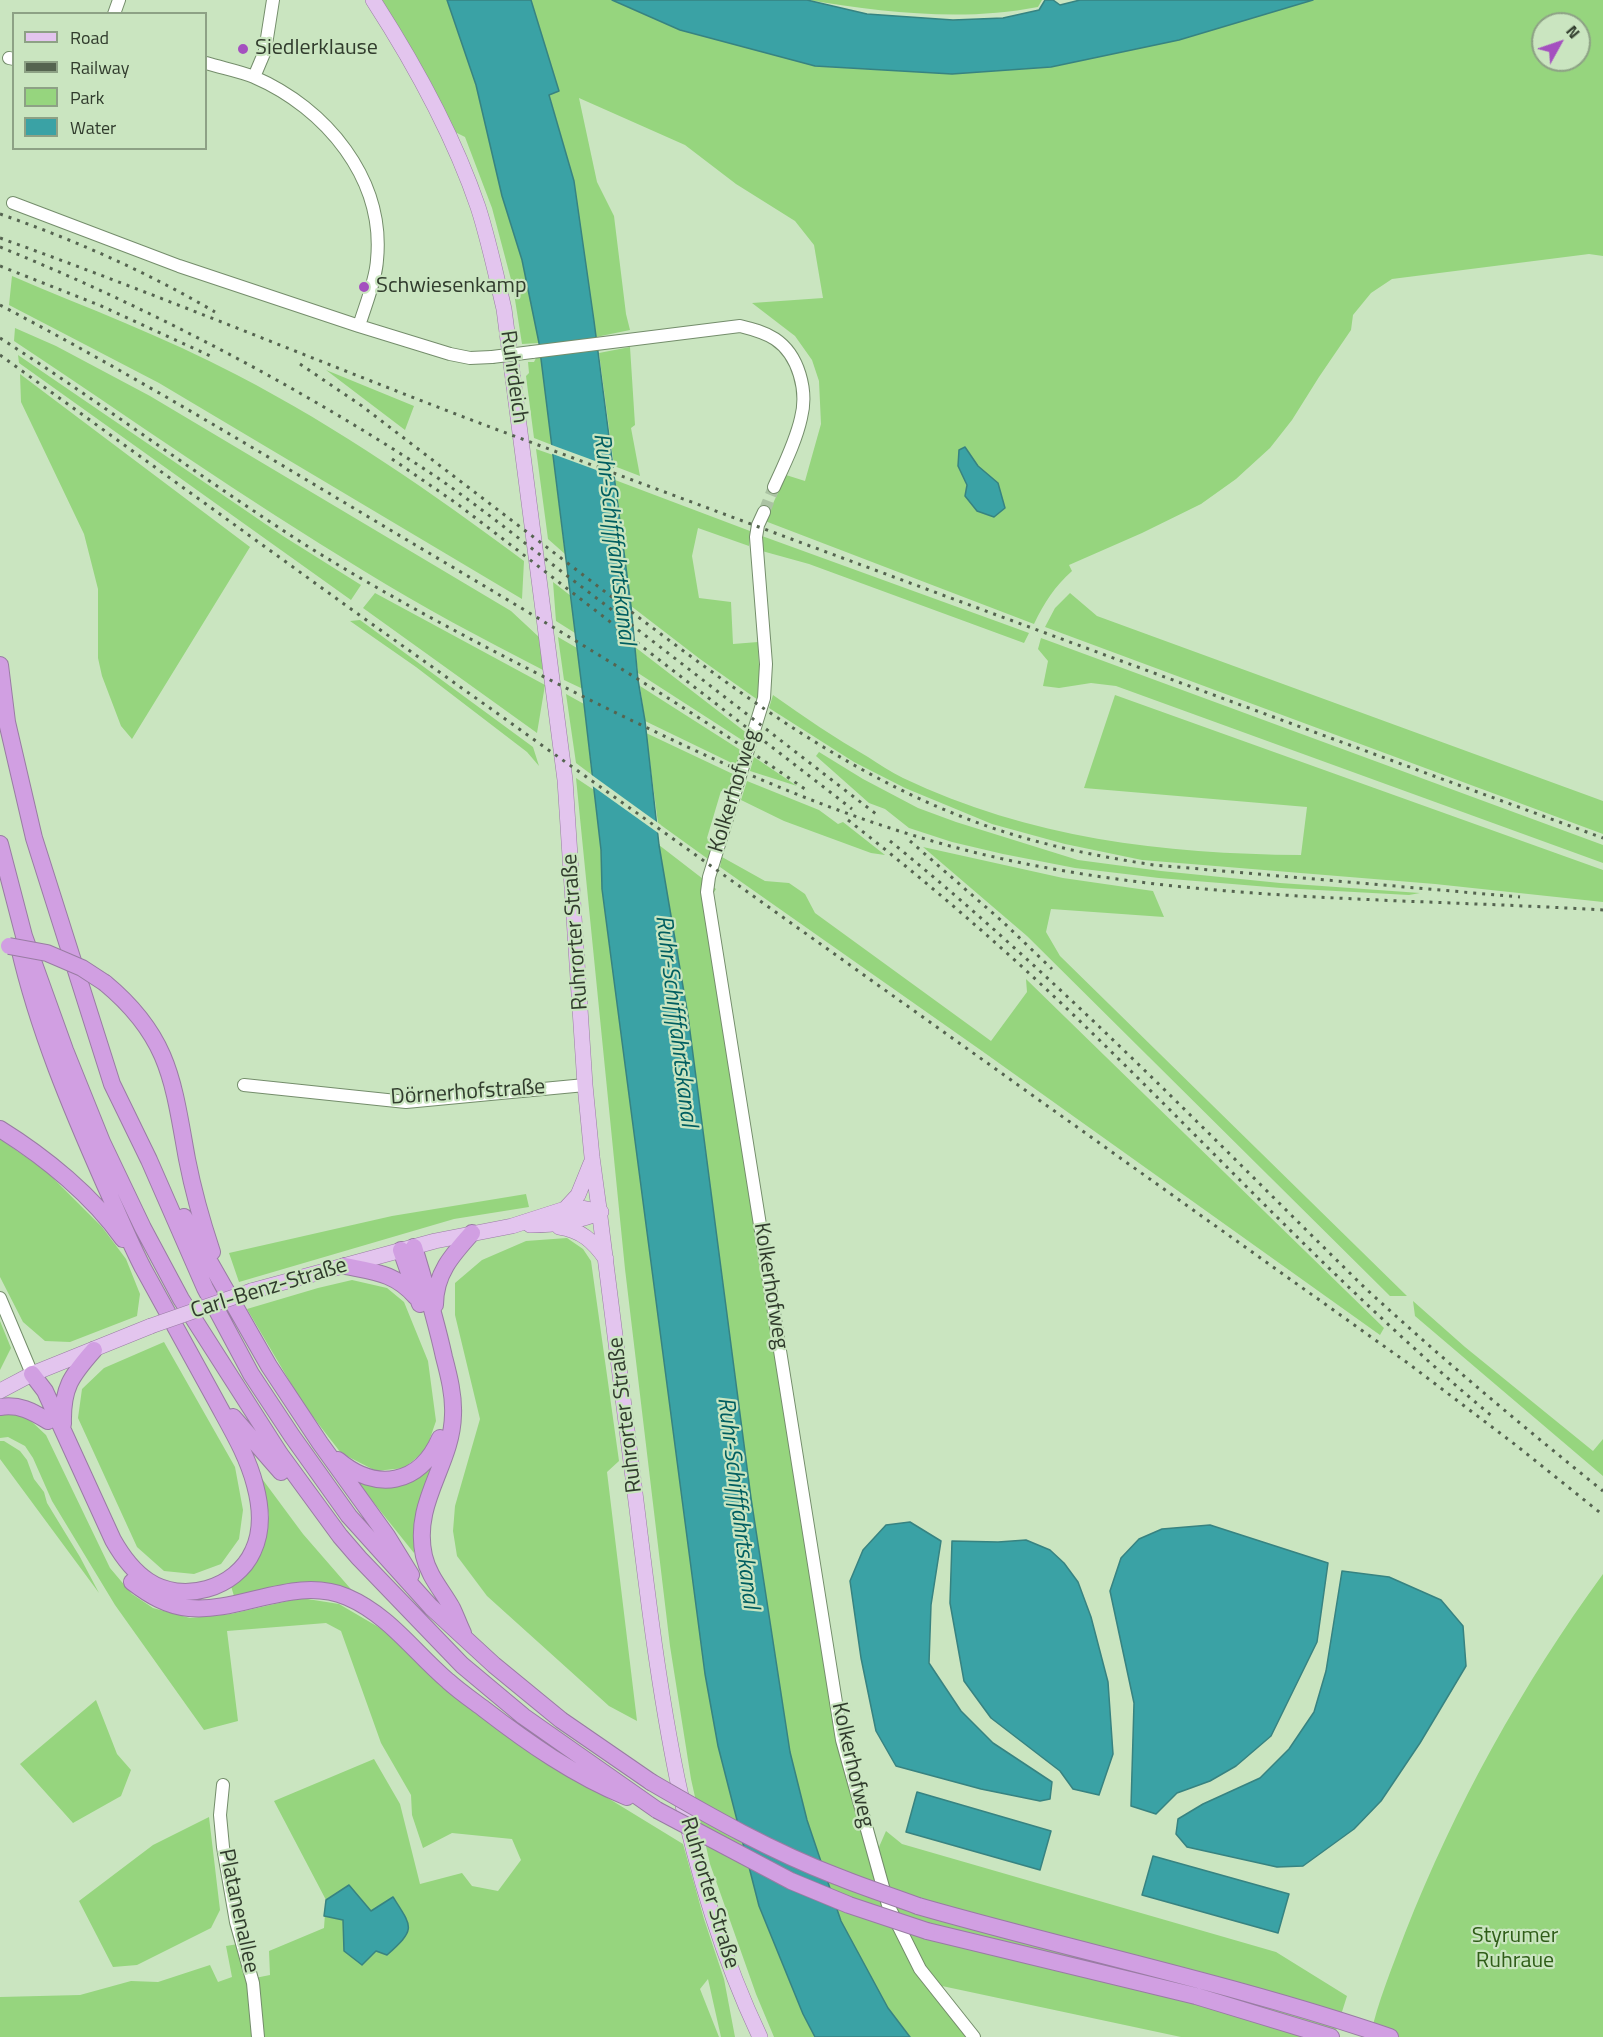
<!DOCTYPE html>
<html>
<head>
<meta charset="utf-8">
<style>
	body { margin:0 }
	#map { position:relative; width:1603px; height:2037px; overflow:hidden; background:#cae5c0; font-family:"Titillium Web",sans-serif }
	canvas { display:block }
	.legend { position:absolute; left:12px; top:12px; width:195px; height:138px; box-sizing:border-box; background:#cae5c0; border:2px solid #8da185; margin:0; padding:8px 10px; list-style:none; font-size:18px; color:#313c2d }
	.legend li { display:flex; align-items:center; gap:12px; height:30px }
	.legend b { width:30px; border:2px solid #8da185 }
	.north { position:absolute; left:1531px; top:12px; width:60px; height:60px; box-sizing:border-box; background:#cae5c0; border:2px solid #8da185; border-radius:50%; rotate:50deg; font-size:16px; font-weight:700; line-height:24px; text-align:center; color:#313c2d }
	.north::after { content:''; display:block; margin:auto; width:21px; height:27px; background:#a450bf; clip-path:polygon(50% 0,100% 100%,50% 72%,0 100%) }
</style>
</head>
<body>
<div id="map">
<canvas width="1603" height="2037"></canvas>
<ul class="legend">
<li><b style="height:8px;background:#e3c5ee"></b>Road</li>
<li><b style="height:8px;background:#556450"></b>Railway</li>
<li><b style="height:16px;background:#96d57e"></b>Park</li>
<li><b style="height:16px;background:#3aa2a5"></b>Water</li>
</ul>
<div class="north">N</div>
</div>
<script>
const c = document.querySelector('canvas').getContext('2d');
c.lineJoin = 'round';
function paint(path, color) { c.fillStyle = color; c.fill(path, 'evenodd'); }
function strokePath(path, color, width, dash) { c.strokeStyle = color; c.lineWidth = width; c.lineCap = dash ? 'butt' : 'round'; c.setLineDash(dash || []); c.stroke(path); }
function label(font, color, halo, rows, align = 'center') {
  c.font = font + ' "Titillium Web",sans-serif'; c.lineWidth = 4.5; c.setLineDash([]); c.textBaseline = 'middle'; c.strokeStyle = halo; c.fillStyle = color; for (const [text, x, y, turn = 0] of rows) {
    c.save(); c.translate(x, y); c.rotate((+turn || 0) * Math.PI / 180); c.textAlign = isNaN(turn) ? turn : align; if (halo) c.strokeText(text, 0, 0); c.fillText(text, 0, 0); c.restore();
  }
}
paint(new Path2D(`
	M380 0H447L476 85 502 196 522 260 539 343 522 344 513 287 492 208 465 137 453 131Z
	M531 0H612L680 30 815 66 952 74 1051 67 1179 40 1313 0H1603V256L1589 254 1392 279 1371 293 1353 315 1351 330 1319 377 1292 420 1270 448 1236 479 1201 504 1142 533 1069 565 1072 571C1055 586 1044 603 1034 624L765 521 786 475 805 481 821 424 819 381 812 360 795 336 752 303 823 298 814 245 795 221 736 184 685 145 579 98 597 182 614 216 626 314 630 330 596 337 574 181 549 94 559 91ZM1543 24H1579V60H1543Z
	M807 0H1042L1038 7C961 22 883 12 807 0Z
	M12 276C87 308 165 337 237 375 339 428 433 493 524 561L522 599 159 383 9 305Z
	M15 328 56 346 150 396 511 611 540 638 543 670C483 639 422 607 364 571 245 499 130 418 14 341Z
	M630 347 635 425 631 428 640 476 614 466 599 353Z
	M18 355 283 536 361 585 351 600 19 363Z
	M536 358H541L552 445 534 438 526 376 529 373 528 362H534Z
	M326 370 414 406 405 430Z
	M20 374 250 547 132 739 121 726 102 676 98 658V589L84 534 21 402Z
	M536 449 553 455 565 554 548 539Z
	M615 480 750 531 749 546 698 528 692 556 699 598 731 602 733 644 758 642 760 691 758 700 700 659 631 606Z
	M762 536 1029 633 1024 643 809 564 762 551Z
	M553 582 571 596 575 633 556 621Z
	M375 593 545 685 537 733 363 608Z
	M1070 593 1097 616 1603 801V834L1045 627 1055 608Z
	M360 620 533 747 539 766 527 752 416 667 350 621Z
	M558 637 577 648 583 689 564 680Z
	M1041 638 1603 845V863L1116 686 1091 683 1059 688 1043 686 1048 661 1038 649Z
	M635 647 748 734 745 742 638 673Z
	M640 686 742 751 738 766 645 721Z
	M566 694 584 704 592 775 576 763Z
	M773 695C804 717 835 738 868 757 879 764 891 772 903 778 1029 838 1163 854 1301 855L1307 807 1084 788 1115 695 1603 870V902L1435 884 1142 860 1065 844 992 824 905 788 854 762 769 708Z
	M646 733 735 775 729 794 721 791 707 838 713 846 708 859 658 823Z
	M819 752 863 779 918 808 956 822 1078 860 1161 871 1280 883 1420 893 1409 895 1281 888 1159 878 1075 868 1003 854 952 842 909 828 885 809 869 803 816 756Z
	M754 757 797 786 750 771Z
	M576 778 594 790 601 850 602 889 705 1674 718 1745 759 1906 803 2014 815 2037H774L756 1994 710 1864 691 1779 670 1646 625 1269Z
	M747 781 819 810 838 824 843 822 885 855 871 853 784 821 741 800Z
	M659 845 716 889 711 897 846 1740 879 1847 886 1831 902 1844 1276 1952 1347 1996 1334 2037H1181L942 1986 980 2037H910L891 2014 868 1973 841 1921 807 1820 790 1752 751 1498 688 1016Z
	M923 847 1063 878 1153 891 1164 917 1051 909 1046 932 1060 956 1407 1296H1390L1027 936Z
	M722 857 765 881 789 883 805 894 815 913 991 1041 1027 992 1026 979 1384 1328 1380 1335 982 1051 720 867Z
	M0 1139 46 1171 102 1227 126 1259 140 1294 137 1316 70 1342 45 1341 23 1322 0 1277Z
	M526 1194 529 1207 454 1219 239 1282 229 1253 392 1216Z
	M567 1238 583 1249 591 1261 619 1461 607 1472 637 1721 609 1706 487 1596 457 1556 453 1531 455 1506 480 1419 455 1315V1283L482 1260 526 1241Z
	M352 1280 387 1288 404 1302 428 1361 436 1421 426 1450 404 1468 376 1471 341 1453 303 1404 247 1309 318 1288Z
	M1413 1301 1465 1347 1593 1451 1603 1439V1476L1415 1316Z
	M0 1321 11 1348 0 1370Z
	M164 1342 235 1467 243 1510 239 1539 221 1564 194 1574 164 1571 137 1547 78 1418 82 1389 104 1368Z
	M15 1413 31 1421 46 1435 110 1568 132 1594 153 1608 190 1618 231 1614 301 1598 339 1604 380 1628 508 1737 683 1844 704 1919 724 1979 735 2037H721L708 1979 700 1989 719 2037H263L255 1978 270 1975 269 1951 324 1928 326 1900 274 1801 374 1759 400 1804 420 1884 462 1873 472 1886 498 1891 521 1860 512 1839 452 1833 423 1848 412 1815 411 1795 381 1743 341 1631 326 1623 227 1631 238 1721 204 1730 115 1605 52 1501 33 1458 25 1446 8 1437 0 1438V1415Z
	M0 1441H4L20 1451 27 1460 34 1479 44 1492 47 1503 80 1557 99 1593 0 1459Z
	M439 1453 415 1531 414 1553 354 1478 378 1485Z
	M260 1476 303 1534 356 1595 234 1596 231 1586 252 1568 263 1546 269 1515Z
	M1603 1574V2037H1370C1378 2001 1392 1968 1405 1933 1455 1806 1522 1685 1603 1574Z
	M96 1700 117 1754 131 1770 121 1796 73 1823 20 1764Z
	M209 1817 220 1910 211 1928 137 1965 113 1967 79 1901 153 1845Z
	M238 1944 247 1982 253 2037H0V1997L80 1995 131 1981 158 1982 210 1965 218 1982 232 1977 226 1946Z`), '#96d57e');
const water = new Path2D(`
	M447 0H531L559 91 549 95 574 181 594 321 631 606 638 680 645 721 659 845 688 1016 751 1498 790 1752 807 1820 841 1921 888 2008 910 2037H815L803 2014 759 1906 718 1746 705 1674 602 889 601 850 584 704 539 343 522 260 502 196 476 85Z
	M612 0H807L867 14 953 20 1003 18 1039 10 1045 0H1053L1060 5 1080 0H1313L1179 40 1051 67 952 74 815 66 680 30Z
	M965 447 978 466 998 483 1005 508 994 517 977 511 965 496 967 485 958 466 959 450Z
	M910 1522 941 1541 931 1605 929 1663 961 1711 993 1743 1052 1782 1050 1799 1040 1801 981 1789 896 1766 876 1731 861 1658 850 1581 863 1550 886 1525Z
	M1210 1525 1328 1563 1317 1642 1271 1736 1236 1766 1210 1781 1177 1793 1156 1814 1131 1806 1134 1703 1110 1591 1121 1558 1139 1539 1162 1529Z
	M1026 1540 1050 1550 1064 1563 1078 1582 1091 1617 1108 1682 1113 1754 1099 1795 1073 1789 1060 1771 991 1718 964 1681 950 1603 952 1541 998 1542Z
	M1342 1571 1389 1577 1441 1600 1463 1626 1466 1666 1420 1743 1381 1801 1354 1829 1303 1866 1277 1867 1187 1847 1176 1834 1178 1819 1203 1804 1260 1778 1289 1749 1314 1712 1326 1671Z
	M917 1792 1051 1831 1040 1870 906 1832Z
	M1153 1856 1289 1894 1278 1933 1142 1895Z
	M349 1885 371 1911 393 1897C413 1928 416 1929 387 1955L376 1951 362 1965 344 1951 343 1920 324 1916 326 1900Z`);
paint(water, '#3aa2a5');
strokePath(water, '#378381', 1.5);
paint(new Path2D(`
	M549 444 617 469 618 478 550 453Z
	M589 773 661 825V835L591 785Z`), '#cae5c0');
strokePath(new Path2D(`
	M764 512 774 487`), '#abc3a3', 12, [12, 6]);
const minor = new Path2D(`
	M114 14 119 0
	M9 58 14 59
	M206 63C222 68 239 71 254 77 326 108 385 179 377 260 376 280 365 306 359 326
	M254 77 265 51 273 0
	M13 203 179 266 359 326 450 354 470 358 492 357
	M532 352 740 326C752 329 764 332 775 339 799 355 808 391 801 418 796 441 784 465 774 487
	M764 512 758 525 756 537 766 664 764 698 709 877 707 892 842 1740 888 1905 920 1969 974 2037
	M244 1085 406 1102 585 1085
	M0 1298 32 1374
	M223 1785 220 1815 223 1847 236 1922 253 1983 258 2037`);
const major = new Path2D(`
	M373 0C415 65 453 134 478 207 489 241 496 275 504 309L565 780 585 1085 592 1157C608 1274 623 1391 637 1509 659 1689 681 1871 760 2037
	M565 1209 578 1195 591 1163
	M530 1225C555 1225 577 1222 601 1212
	M559 1227C581 1230 593 1241 606 1259
	M251 1291 435 1241 512 1226 565 1209 582 1208 601 1212
	M0 1391 32 1374 151 1326`);
const highway = new Path2D(`
	M0 665 7 722 34 838 112 1084 149 1160 205 1288 251 1374 292 1436 349 1516 431 1607 494 1665 561 1720 651 1782
	M0 844 24 936 65 1050 102 1142 143 1228 181 1299 280 1454 340 1536 359 1558 462 1665 523 1716 657 1810
	M19 947C38 1030 71 1108 105 1185 118 1213 129 1241 143 1268 167 1312 191 1355 215 1399 230 1427 247 1454 255 1485 261 1507 263 1530 253 1551 236 1589 182 1604 148 1581 133 1571 122 1556 113 1540L45 1391 32 1374
	M105 983C170 1037 173 1082 187 1159 193 1190 202 1222 212 1252
	M0 1129C45 1157 93 1196 123 1239
	M184 1217 269 1366 320 1443 387 1536 411 1575
	M414 1247C425 1284 436 1320 444 1357 449 1376 454 1396 453 1415 452 1465 412 1502 424 1556 429 1577 442 1590 452 1608 456 1616 459 1625 463 1633
	M401 1250 420 1304
	M345 1266C375 1272 395 1273 416 1297
	M435 1305C435 1274 452 1255 472 1233
	M0 1407C19 1404 32 1411 48 1421
	M233 1417 281 1472
	M63 1424C62 1388 71 1376 94 1350
	M338 1460C376 1492 420 1485 440 1438
	M132 1582C149 1595 167 1606 189 1608 241 1613 295 1575 347 1597 389 1615 414 1652 448 1681 459 1691 472 1700 484 1709 528 1743 575 1776 627 1797
	M918 1906C1075 1951 1235 1984 1390 2037
	M927 1931 1196 1996 1331 2037`);
strokePath(minor, '#748d6b', 14);
strokePath(major, '#997ca3', 16);
strokePath(highway, '#997ca3', 18);
strokePath(minor, '#fff', 12);
strokePath(major, '#e3c5ee', 15);
strokePath(highway, '#d19fe2', 16);
strokePath(new Path2D(`
	M0 214C75 240 147 272 215 312
	M0 238C165 297 326 365 490 427 860 565 1232 702 1603 838
	M0 247C150 308 300 387 435 476 483 509 528 546 574 581 677 659 778 739 880 817
	M0 266 99 305 215 358
	M0 305C139 378 273 460 407 540 543 621 680 701 809 792
	M0 338C103 404 201 478 304 544 395 601 492 651 588 699 721 765 857 827 1003 859 1199 902 1403 898 1603 910
	M0 355 344 604 1409 1364 1517 1446 1603 1515
	M300 364 362 406C448 472 535 538 621 604 727 684 835 767 960 816 1022 841 1088 855 1154 865L1520 897
	M392 459 456 503 516 549 852 809
	M848 820C931 885 1011 954 1087 1028 1221 1158 1349 1297 1493 1417
	M890 841C1059 978 1209 1135 1364 1287 1441 1358 1521 1425 1603 1491
	M910 841 1003 922 1052 969`), '#556450', 3, [3, 6]);
const minorBridge = new Path2D(`
	M492 357 532 352`);
const majorBridge = new Path2D(`
	M151 1326 251 1291`);
const highwayBridge = new Path2D(`
	M9 946 47 953 82 968 105 983
	M651 1782C711 1817 771 1851 836 1876 863 1887 891 1896 918 1906
	M657 1810 791 1881 849 1905 927 1931`);
strokePath(minorBridge, '#748d6b', 14, []);
strokePath(majorBridge, '#997ca3', 16, []);
strokePath(highwayBridge, '#997ca3', 18, []);
strokePath(minorBridge, '#fff', 12);
strokePath(majorBridge, '#e3c5ee', 15);
strokePath(highwayBridge, '#d19fe2', 16);
for (const [x, y, r, color] of [
	[243,49,6,"#a450bf"],
	[364,287,6,"#a450bf"]
]) { const dot = new Path2D(); dot.arc(x, y, r, 0, 2 * Math.PI); c.fillStyle = color; c.fill(dot); strokePath(dot, '#cae5c0', 2); }
label('22px', '#313c2d', '#cae5c0', [
	["Siedlerklause",255,49],
	["Schwiesenkamp",376,287]
], 'left');
label('22px', '#313c2d', '#cae5c0', [
	["Ruhrdeich",513,377,82],
	["Kolkerhofweg",735,791,-73],
	["Ruhrorter Straße",576,932,-94],
	["Dörnerhofstraße",468,1093,-4],
	["Kolkerhofweg",770,1286,81],
	["Carl-Benz-Straße",269,1289,-17],
	["Ruhrorter Straße",626,1415,-97],
	["Kolkerhofweg",852,1765,77],
	["Ruhrorter Straße",709,1893,73],
	["Platanenallee",238,1911,78]
]);
label('22px', '#2f5d18', '#cae5c0', [
	["Styrumer",1515,1937],
	["Ruhraue",1515,1962]
]);
label('italic 24px', '#005e60', '#cae5c0', [
	["Ruhr-Schifffahrtskanal",613,539,83],
	["Ruhr-Schifffahrtskanal",675,1021,83],
	["Ruhr-Schifffahrtskanal",737,1503,83]
]);
</script>
</body>
</html>
